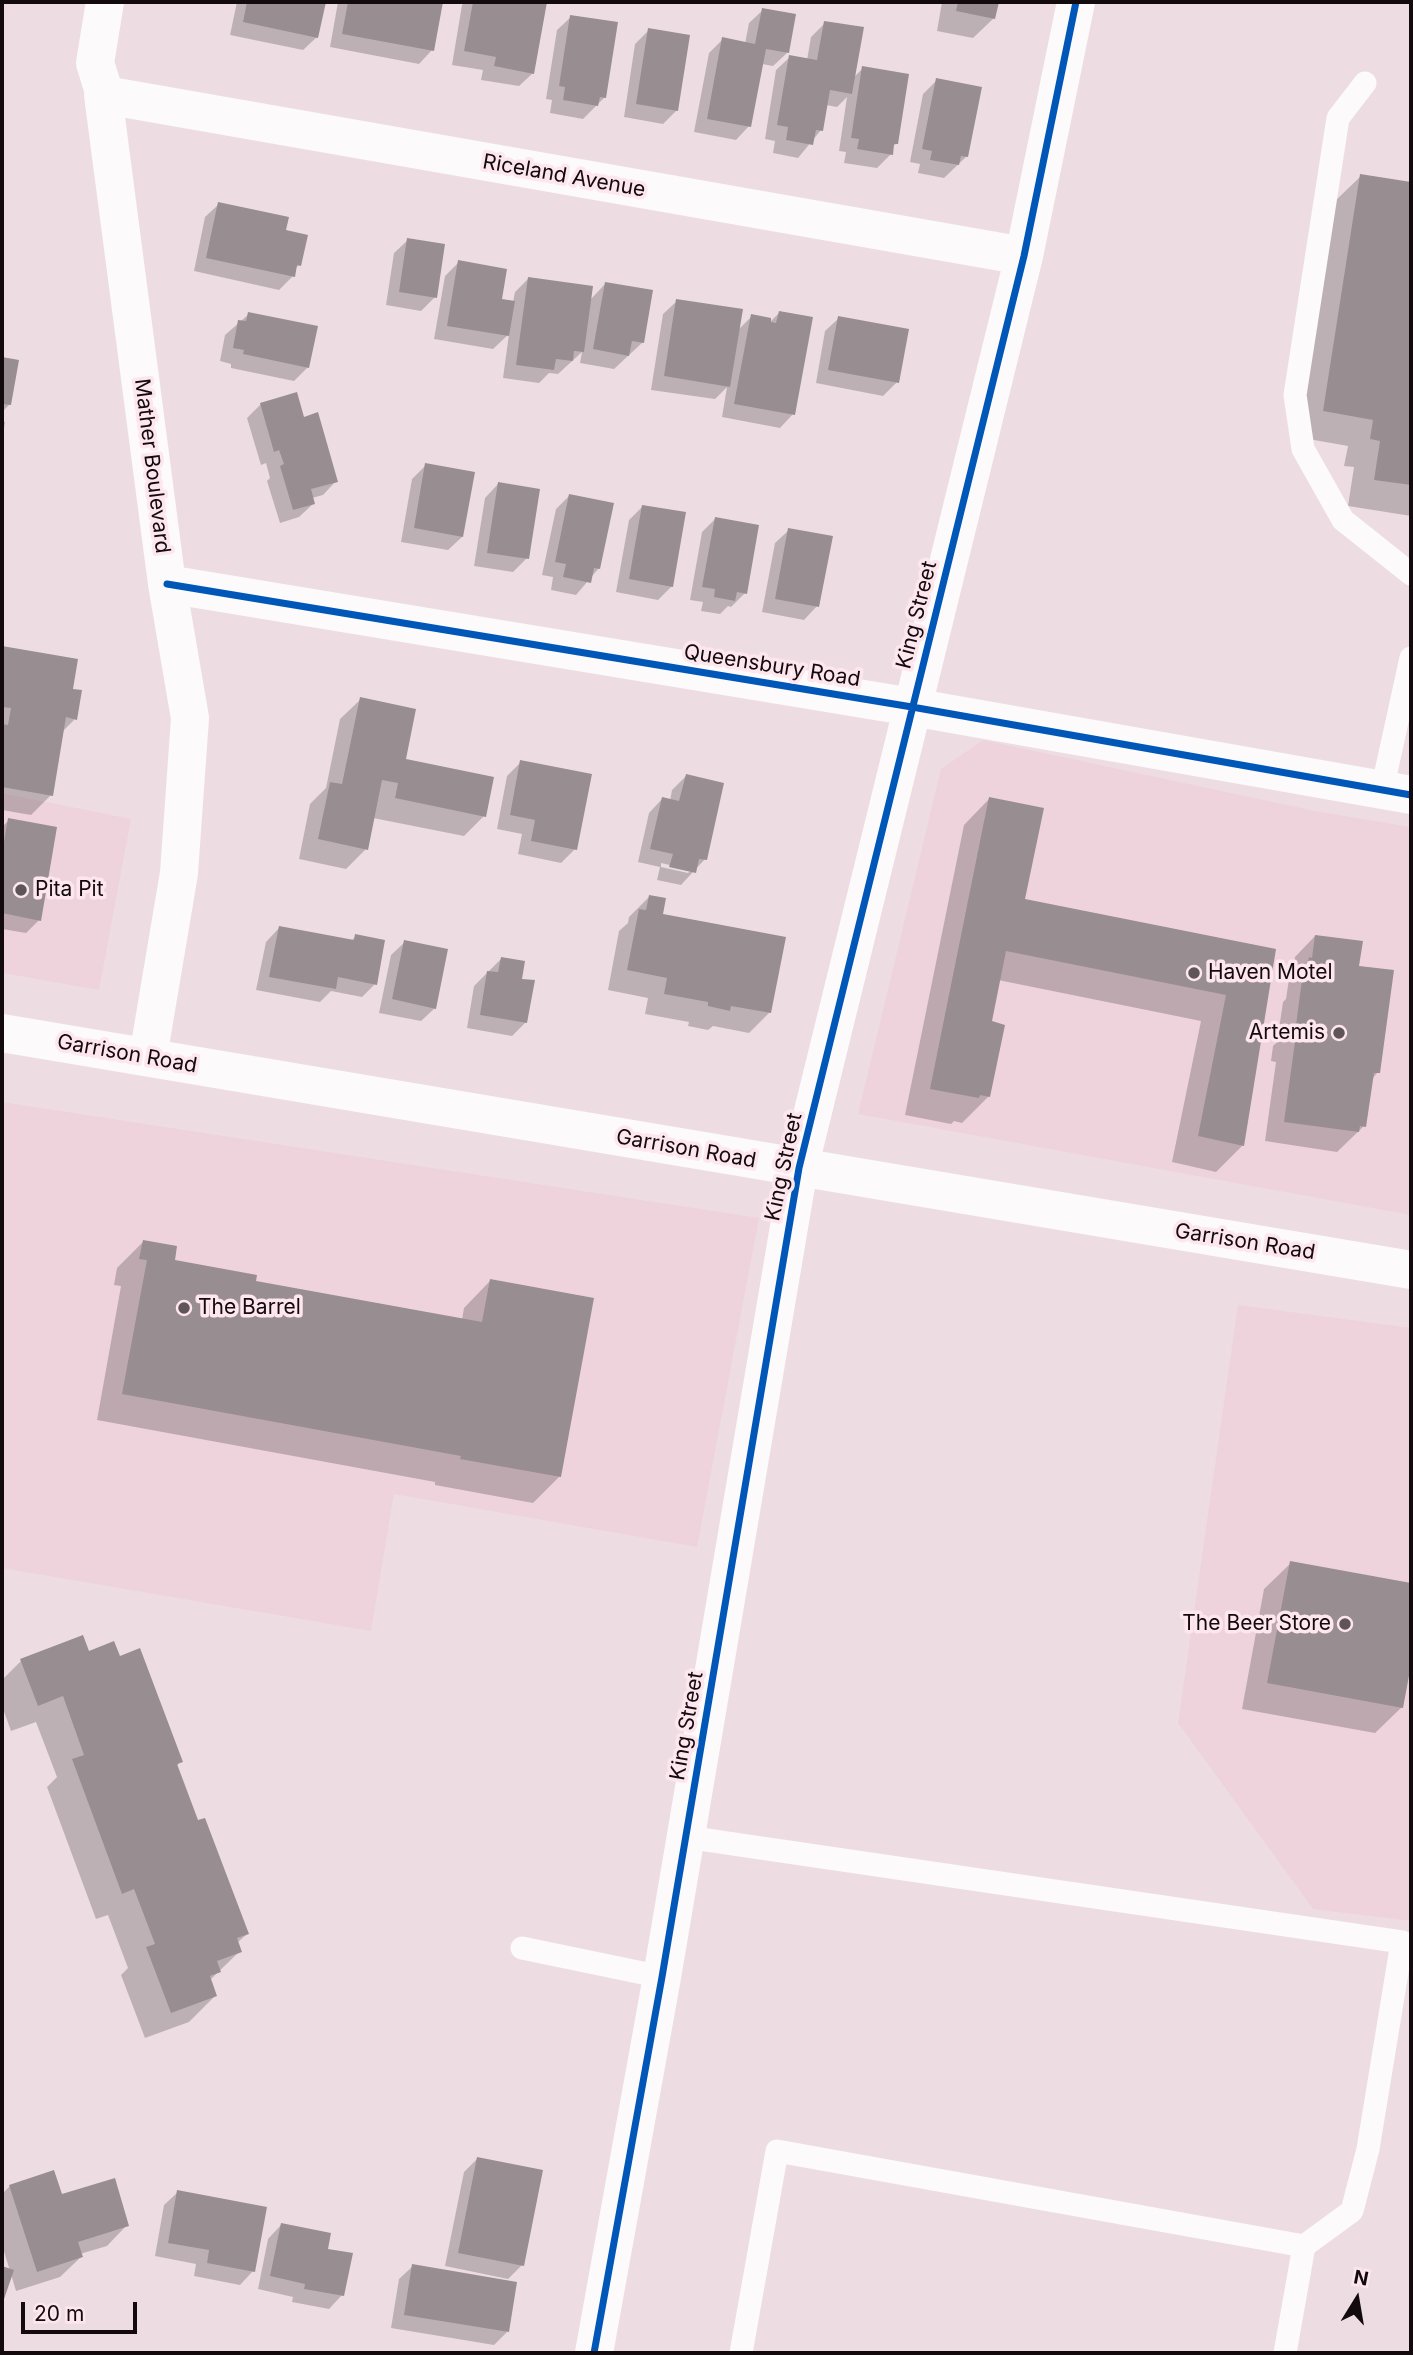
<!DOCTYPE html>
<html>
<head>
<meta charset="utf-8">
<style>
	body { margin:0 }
	#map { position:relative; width:1413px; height:2355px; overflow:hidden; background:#eddde3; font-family:Inter,sans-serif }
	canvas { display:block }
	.frame { position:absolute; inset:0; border:4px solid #120a0d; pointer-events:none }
	.north { position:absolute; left:1322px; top:2264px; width:70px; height:70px; -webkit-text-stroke:5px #fde6ee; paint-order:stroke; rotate:11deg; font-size:19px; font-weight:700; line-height:28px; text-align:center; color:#120a0d }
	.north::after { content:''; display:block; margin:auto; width:24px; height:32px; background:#120a0d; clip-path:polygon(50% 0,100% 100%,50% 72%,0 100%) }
	.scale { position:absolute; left:21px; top:2302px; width:116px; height:32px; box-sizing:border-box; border:4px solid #120a0d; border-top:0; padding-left:9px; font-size:21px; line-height:24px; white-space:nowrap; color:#120a0d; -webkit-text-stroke:5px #fde6ee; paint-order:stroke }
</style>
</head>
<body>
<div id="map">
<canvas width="1413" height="2355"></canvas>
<div class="frame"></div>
<div class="north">N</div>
<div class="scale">20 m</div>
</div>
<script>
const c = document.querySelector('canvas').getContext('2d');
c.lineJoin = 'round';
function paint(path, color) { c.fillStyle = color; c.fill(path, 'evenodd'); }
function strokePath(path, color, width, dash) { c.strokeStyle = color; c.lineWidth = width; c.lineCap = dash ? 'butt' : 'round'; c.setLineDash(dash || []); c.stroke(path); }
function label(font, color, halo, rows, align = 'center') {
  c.font = font + ' Inter,sans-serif'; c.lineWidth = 7; c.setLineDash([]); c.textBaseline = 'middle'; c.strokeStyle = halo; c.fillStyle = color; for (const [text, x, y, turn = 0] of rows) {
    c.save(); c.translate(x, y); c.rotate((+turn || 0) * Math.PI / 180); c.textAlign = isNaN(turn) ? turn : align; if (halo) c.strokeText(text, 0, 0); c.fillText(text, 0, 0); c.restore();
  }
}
paint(new Path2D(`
	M983 740 1315 811 1411 827V1215L858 1114 941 769Z
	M2 793 131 819 99 990 2 973Z
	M2 1102 759 1218 697 1547 394 1494 371 1631 2 1568Z
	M1238 1305 1411 1328V1921L1313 1909 1178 1723Z`), '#eed3dd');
paint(new Path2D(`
	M237 2H324L317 37 303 50 230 35Z
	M338 2H441L432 50 419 64 330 47Z
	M465 2 545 3 533 73 519 86 481 80 483 70 452 65 462 5Z
	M942 2H997L994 18 973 38 937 31Z
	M763 10 787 53 773 66 762 64 749 126 736 140 694 132 709 53 723 39 745 44 749 23Z
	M571 17 605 97 583 119 550 113 552 100 546 99 557 30Z
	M825 23 853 78 863 68 897 143 892 147 891 154 877 168 844 163 846 152 839 151 847 97 837 107 826 105 821 130 798 158 773 153 775 141 765 139 776 70 790 57 807 60 811 37Z
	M649 30 677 110 663 124 624 117 635 44Z
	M937 80 967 156 944 178 918 173 920 164 910 162 923 94Z
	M1361 176 1411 184V516L1348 506 1354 467 1344 466 1348 446 1297 437 1334 202Z
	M219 204 299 265 295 269 293 276 279 290 194 271 205 217Z
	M408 240 435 297 421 311 386 305 394 253Z
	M459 262 500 300 513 302 515 292 528 279 590 300 605 284 643 342 614 369 580 363 582 352 558 374 549 373 539 383 503 378 509 334 493 349 434 339 445 276Z
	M677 301 738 330 752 316 768 324 779 313 793 414 780 428 722 417 727 387 715 399 651 390 663 314Z
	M249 314 308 367 294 381 231 368V364L220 361 225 335Z
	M839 318 897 382 883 396 816 383 825 331Z
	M2 359 17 361 9 405 2 412Z
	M261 404 302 419 336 481 323 495 312 498 313 504 299 517 280 523 267 481 270 478 266 463 261 465 247 418Z
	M2 421 5 422 2 440Z
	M426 465 462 537 448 550 401 542 412 479Z
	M498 484 527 558 513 572 474 566 485 498Z
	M569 496 599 568 576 595 551 590 553 577 542 575 556 509Z
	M643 506 672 586 658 600 616 592 629 520Z
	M715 519 745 593 731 607 728 606 720 614 701 611 703 602 690 600 702 532Z
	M789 530 817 606 804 620 762 612 775 543Z
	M2 648 76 660 71 691 75 719 62 732 51 795 31 815 2 810Z
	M361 699 404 760 484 816 464 836 373 818 366 849 346 869 299 859 310 804 326 788 340 719Z
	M521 762 575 849 561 863 518 854 522 834 497 829 507 776Z
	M686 776 705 859 681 885 657 880 660 867 638 862 649 813 662 799 670 801 672 790ZM661 863 691 870 688 873 661 867Z
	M990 798 1023 901 1274 951 1242 1146 1216 1172 1172 1162 1201 1021 998 980 990 1023 989 1096 962 1123 954 1121 951 1124 905 1115 964 825Z
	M9 820 39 920 26 933 2 929V827Z
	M649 897 661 915 770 1012 749 1033 713 1026 708 1030 688 1026 689 1022 645 1014 648 998 608 990 619 931 628 923 629 917Z
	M279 928 351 941 356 936 375 984 362 997 331 991 320 1002 256 990 266 942Z
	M1315 936 1357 967 1378 1072 1371 1080 1364 1126 1337 1152 1265 1141 1276 1062 1271 1061 1273 1046 1277 1042 1283 1002 1286 999 1289 979 1292 976 1295 957Z
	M405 942 435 1008 421 1021 379 1013 391 955Z
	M501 959 520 980 526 1022 512 1036 467 1028 474 986Z
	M144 1241 173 1262 254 1282 462 1320 464 1308 490 1281 560 1476 533 1503 435 1485V1482L97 1420 121 1286 114 1285 117 1268Z
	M1291 1563 1411 1585V1666H1409L1402 1707 1375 1733 1242 1709 1264 1589Z
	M88 1653 119 1658 181 1761 176 1767 197 1823 247 1934 237 1943 240 1951 209 1981 215 1996 189 2022 145 2038 121 1975 128 1968 108 1915 96 1919 47 1787 57 1777 36 1722 11 1731 2 1706V1680L21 1661Z
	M477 2159 522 2265 508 2279 445 2266 464 2172Z
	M10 2186 61 2196 127 2225 107 2246 80 2254 81 2257 60 2277 16 2291 11 2274 2 2301V2268L10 2271 2 2245V2194Z
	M178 2192 253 2271 240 2285 194 2276 196 2264 155 2256 164 2205Z
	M281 2225 342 2295 329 2309 292 2302 293 2297 258 2289 268 2239Z
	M413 2266 507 2332 494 2345 391 2328 399 2279Z`), '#0003');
paint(new Path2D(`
	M247 2H326L318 38 243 22Z
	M348 2H443L434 51 342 34Z
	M473 2H547L534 74 494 66 496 57 464 51Z
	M958 2H999L995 19 956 11Z
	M762 8 796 14 789 53 766 49 751 127 707 119 722 37 755 44Z
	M570 15 618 22 606 98 600 97 598 106 563 100 565 87 559 86Z
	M824 21 864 27 852 94 830 90 823 131 816 130 813 145 786 140 788 127 777 125 789 55 817 60Z
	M648 28 690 35 678 111 636 104Z
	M862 66 909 74 898 144H894L893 155 857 149 859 139 851 138Z
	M936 78 982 87 968 157 961 156 959 165 930 160 932 151 922 149Z
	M1360 174 1411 182V485L1374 480 1380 441 1370 439 1373 420 1323 411Z
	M218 202 289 217 286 230 308 235 301 266 297 265 295 277 206 258Z
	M407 238 445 244 437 298 399 292Z
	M458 260 507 269 502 299 515 301 509 336 447 326Z
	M528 277 593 286 584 352 574 351 573 361 556 359 554 370 516 365Z
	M605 282 653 290 644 343 632 341 629 356 593 349Z
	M676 299 743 309 730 387 664 376Z
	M779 311 813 317 795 415 734 404 751 314 771 318V322L776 323Z
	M248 312 318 326 309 368 243 354 244 350 233 348 238 320 246 321Z
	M838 316 909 329 899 383 828 370Z
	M2 357 19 360 11 405 2 404Z
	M297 392 304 417 318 412 338 482 311 489 315 504 293 510 280 466 284 464 279 450 274 452 260 403Z
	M425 463 475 472 463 537 414 528Z
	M498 482 540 489 529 559 487 553Z
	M569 494 614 503 600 569 594 568 591 583 563 577 566 564 555 562Z
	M642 505 686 512 673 587 629 579Z
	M715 517 759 525 747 594 737 592 735 601 714 597 715 589 702 587Z
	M788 528 833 536 819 607 775 599Z
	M2 646 78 659 73 689 82 690 77 720 66 717 53 796 2 787V724L8 725 11 708 2 707Z
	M360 697 416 709 406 759 494 777 486 817 395 798 398 783 382 780 368 850 318 839 330 782 342 784Z
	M520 760 592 774 577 850 531 841 535 820 510 815Z
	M686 774 724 783 707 860 699 859 696 873 669 867 673 854 650 849 662 797 679 801Z
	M989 797 1044 808 1025 899 1276 949 1244 1146 1198 1136 1226 995 1006 951 992 1021 1005 1025 990 1097 980 1095 979 1098 930 1089Z
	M8 818 57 827 41 921 2 913V854Z
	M649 895 666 898 663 914 786 937 771 1013 731 1006 730 1011 708 1006V1002L664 994 667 978 627 970 639 909 646 910Z
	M279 926 354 940 355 934 385 940 377 985 338 977 336 989 269 977Z
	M1315 935 1363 941 1359 966 1394 970 1380 1073H1374L1366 1127 1360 1126 1359 1132 1284 1122 1295 1042 1291 1041 1293 1024 1296 1025 1302 980 1305 981 1309 957 1312 958Z
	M404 940 448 949 436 1009 392 999Z
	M501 957 525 961 522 979 535 980 527 1023 480 1015 487 971 498 972Z
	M143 1240 177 1246 175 1260 257 1275 256 1281 482 1322 490 1279 594 1298 561 1477 460 1459 461 1456 122 1394 147 1260 139 1259Z
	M1290 1561 1411 1583V1665L1403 1708 1267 1683Z
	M83 1635 89 1651 114 1641 120 1656 140 1648 183 1762 177 1764 198 1820 205 1818 249 1934 237 1938 242 1952 217 1961 221 1972 210 1976 217 1996 171 2013 146 1947 155 1944 134 1889 122 1894 72 1759 84 1755 63 1696 38 1706 20 1659Z
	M477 2157 543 2170 524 2266 458 2253Z
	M54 2170 62 2194 115 2178 129 2226 78 2242 83 2257 37 2272 9 2185Z
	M177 2190 267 2207 255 2272 207 2263 209 2250 168 2243Z
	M281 2223 331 2233 328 2249 353 2253 344 2296 304 2289 305 2284 270 2276Z
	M412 2264 517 2282 509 2332 404 2315Z
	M2 2266 14 2270 2 2305Z`), '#988d91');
strokePath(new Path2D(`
	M1365 83 1338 118 1295 395 1303 449 1343 520 1411 574
	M1382 790 1411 658
	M686 1837 1402 1942 1368 2149 1352 2211 1304 2246 1285 2353
	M522 1948 662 1977
	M741 2353 777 2151 1304 2246`), '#fcfafb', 23);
strokePath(new Path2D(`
	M105 2 95 63 105 95H103L167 584 190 718 179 873 148 1057
	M105 95 1024 256
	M167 584 912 707 1411 795
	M594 2353 662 1977 799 1168 1024 256 1076 2`), '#fcfafb', 38);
strokePath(new Path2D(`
	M2 1033 1411 1270`), '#fcfafb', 38);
strokePath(new Path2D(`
	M167 584 912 707 1411 795
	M594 2353 662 1977 799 1168 1024 256 1076 2`), '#0057b8', 7);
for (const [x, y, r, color] of [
	[21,890,7,"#5f5458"],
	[1194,973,7,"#5f5458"],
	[1339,1033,7,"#5f5458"],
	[184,1308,7,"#5f5458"],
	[1345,1624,7,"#5f5458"]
]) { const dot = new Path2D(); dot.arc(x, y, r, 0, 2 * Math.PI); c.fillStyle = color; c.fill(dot); strokePath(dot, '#fde6ee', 2.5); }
label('21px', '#120a0d', '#fde6ee', [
	["Riceland Avenue",564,176,10],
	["Mather Boulevard",152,466,83],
	["King Street",917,615,-76],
	["Queensbury Road",772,666,9],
	["Garrison Road",127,1054,10],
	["Garrison Road",686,1149,10],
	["King Street",784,1167,-78],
	["Garrison Road",1245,1242,9],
	["King Street",687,1726,-80]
]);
label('21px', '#120a0d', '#fde6ee', [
	["Pita Pit",35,890],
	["Haven Motel",1208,973],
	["Artemis",1325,1033,"right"],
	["The Barrel",198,1308],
	["The Beer Store",1331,1624,"right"]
], 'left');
</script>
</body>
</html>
